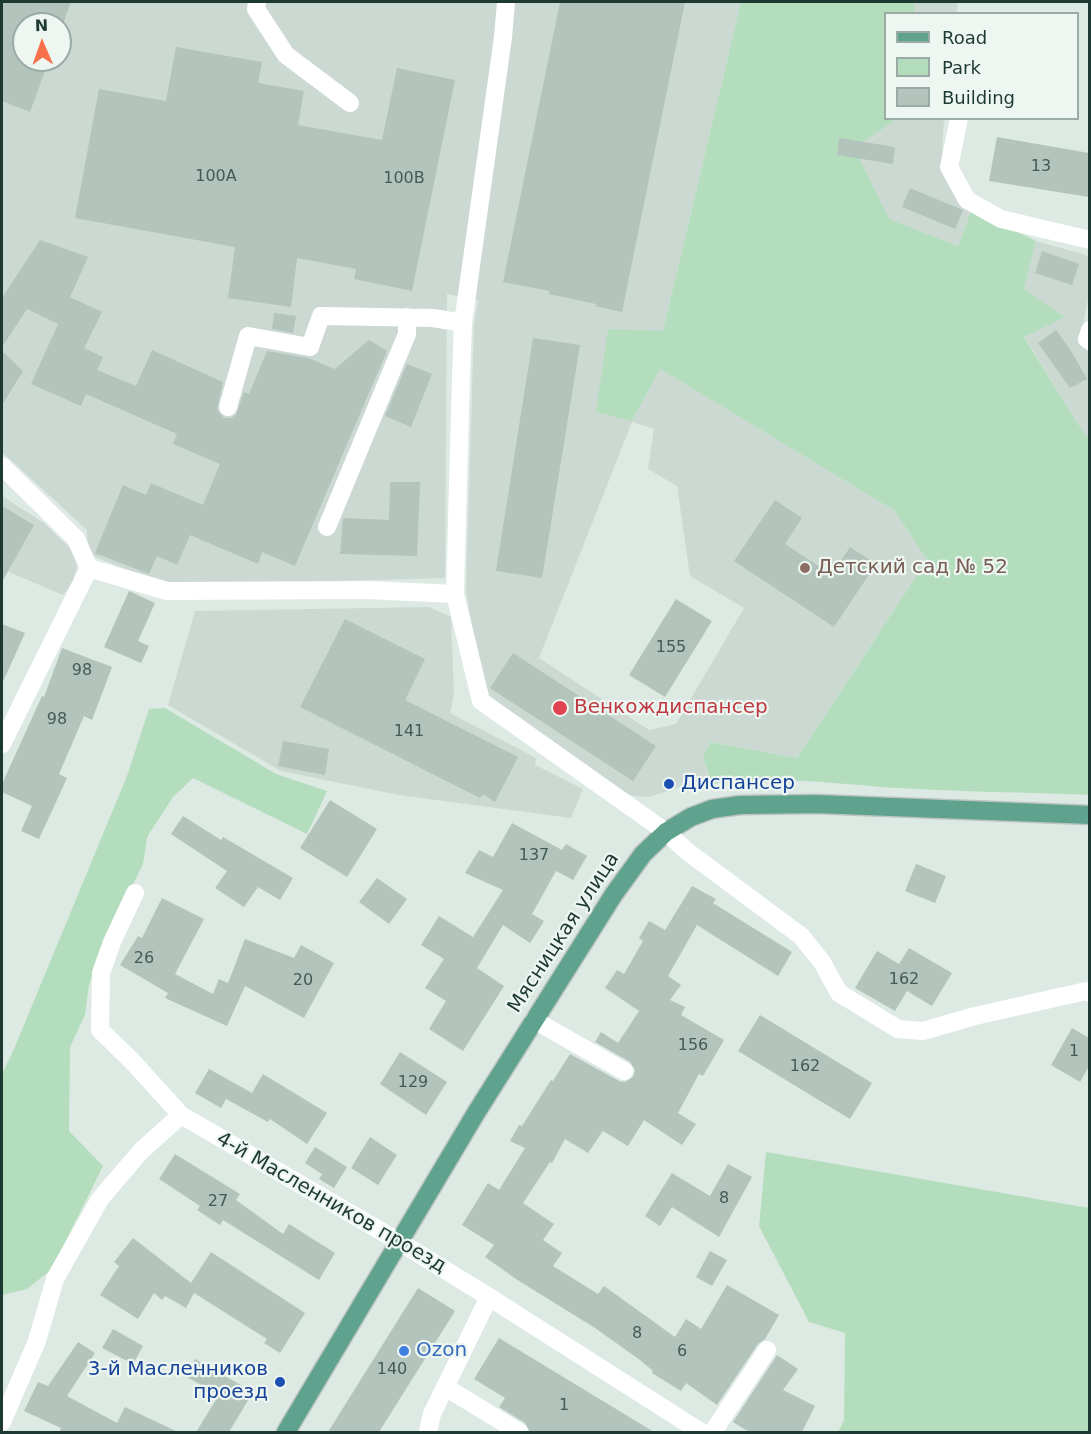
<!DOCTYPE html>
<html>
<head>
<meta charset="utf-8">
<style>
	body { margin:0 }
	#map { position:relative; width:1091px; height:1434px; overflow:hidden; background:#ddeae3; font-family:"DejaVu Sans",sans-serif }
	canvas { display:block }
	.frame { position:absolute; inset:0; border:3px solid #1e3931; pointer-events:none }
	.legend { position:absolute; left:884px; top:12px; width:195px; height:108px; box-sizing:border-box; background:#edf6f1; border:2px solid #9aaaa4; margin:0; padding:8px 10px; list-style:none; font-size:18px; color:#1e3931 }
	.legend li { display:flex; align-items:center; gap:12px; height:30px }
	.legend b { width:30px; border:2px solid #9aaaa4 }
	.north { position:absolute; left:12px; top:12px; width:60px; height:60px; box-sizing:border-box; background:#edf6f1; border:2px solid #9aaaa4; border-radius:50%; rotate:358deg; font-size:16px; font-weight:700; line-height:24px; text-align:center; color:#1e3931 }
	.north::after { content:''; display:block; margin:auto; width:21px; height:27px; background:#f9714c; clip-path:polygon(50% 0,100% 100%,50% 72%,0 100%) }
</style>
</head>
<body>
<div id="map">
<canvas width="1091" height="1434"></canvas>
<div class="frame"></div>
<ul class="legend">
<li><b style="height:8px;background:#5fa28e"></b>Road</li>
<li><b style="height:16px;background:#b4ddbe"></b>Park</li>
<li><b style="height:16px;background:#b2c4bc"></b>Building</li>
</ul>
<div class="north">N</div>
</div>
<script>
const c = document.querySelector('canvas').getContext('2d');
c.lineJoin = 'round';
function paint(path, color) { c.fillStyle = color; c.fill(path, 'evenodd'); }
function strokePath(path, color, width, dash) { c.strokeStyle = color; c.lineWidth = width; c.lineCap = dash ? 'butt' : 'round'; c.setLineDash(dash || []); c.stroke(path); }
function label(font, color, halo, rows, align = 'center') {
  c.font = font + ' "DejaVu Sans",sans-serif'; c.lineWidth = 4.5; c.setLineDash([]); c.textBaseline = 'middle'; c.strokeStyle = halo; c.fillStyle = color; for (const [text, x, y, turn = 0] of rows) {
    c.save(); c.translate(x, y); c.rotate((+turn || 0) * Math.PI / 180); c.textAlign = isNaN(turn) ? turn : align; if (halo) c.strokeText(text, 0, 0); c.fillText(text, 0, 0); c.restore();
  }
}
paint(new Path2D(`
	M2 2H741L663 331 632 421 660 369 895 511 927 560 797 758 710 742 703 757 712 784 683 786 649 797 634 796 622 792 483 692 466 591 474 323 478 300 447 294 445 578 168 586 88 554 87 530 2 452ZM24 24H60V60H24ZM632 422 654 429 648 469 677 486 690 576 744 608 676 724 649 730 539 658Z
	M914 2H958L956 14 914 13Z
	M895 119H944L941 169 972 209 958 246 888 219 854 148Z
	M1036 241 1089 256V294L1080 341 1089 353V436L1085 435 1024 336 1065 317 1024 289Z
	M2 496 44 523 71 549 77 565 73 582 63 595 2 569Z
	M429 607 451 617 454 694 450 713 536 758 535 765 583 789 571 818 399 795 281 771 168 705 195 611Z`), '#cbd9d2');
paint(new Path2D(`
	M741 2H914V13L886 14V118L895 119 894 121 854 148 889 219 958 246 972 209 1036 241 1024 289 1065 317 1024 337 1085 435 1089 436V795C1025 792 960 792 896 788 838 784 769 774 712 784L703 757 710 742 797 758 927 560 895 511 660 369 632 421 596 412 608 329 663 331Z
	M165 708 276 774 327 791 307 834 193 778 173 797 147 837 143 864 105 941 89 985 85 1015 70 1047 69 1131 103 1166 52 1269 27 1289 2 1295V1074L14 1049 127 776 149 709Z
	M766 1152 1089 1208V1432H838L844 1420 845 1333 809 1322 759 1226Z`), '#b4ddbe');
paint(new Path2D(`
	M2 2H71L63 24H24V60H49L30 112 2 101Z
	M560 2H685L622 312 595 306 596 304 549 294V291L503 282Z
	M176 47 262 62 258 83 304 91 298 125 382 140 397 68 455 80 412 291 354 279 356 269 297 258 291 307 228 298 235 247 75 218 99 89 166 101Z
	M997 137 1089 153V197L989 181Z
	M839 138 895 147 893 164 837 155Z
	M910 188 963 210 955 229 902 207Z
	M40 240 88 257 70 297 102 312 84 348 103 357 97 370 136 386 152 350 223 382 217 409 220 414 224 418H231L236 415 244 392 249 394 267 351 308 358 335 369 369 340 387 351 295 566 262 552 258 564 190 535 177 565 157 556 149 574 95 553 123 485 146 495 151 483 203 505 220 464 173 444 177 434 86 394 81 406 31 384 58 324 27 309 2 347V298Z
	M1042 251 1079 264 1072 285 1035 273Z
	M274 313 296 316 293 333 272 329Z
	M1056 330 1071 351 1087 379 1070 388 1038 343Z
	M533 338 580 345 542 578 496 571Z
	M2 351 23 371 2 405Z
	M407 364 432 374 411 427 385 416Z
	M390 482H420L417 556 340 554 343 518 389 520Z
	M775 500 802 518 785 544 832 575 850 547 876 564 834 627 734 561Z
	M2 506 34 525 2 582Z
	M129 591 155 603 138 641 149 646 141 663 104 647Z
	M676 599 712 621 665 697 629 675Z
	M345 619 425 659 405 700 518 757 495 802 483 794 480 798 300 707Z
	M2 624 25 633 2 684Z
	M62 648 112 667 92 720 84 716 59 774 67 778 39 839 21 831 32 806 2 792V784L42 696 44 697Z
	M513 653 656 746 633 781 490 688Z
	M283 741 329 749 325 775 278 766Z
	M330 800 377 829 347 877 300 848Z
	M183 816 221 840 223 837 293 878 280 900 258 887 244 907 215 888 227 871 171 834Z
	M512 823 562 850 566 844 587 856 573 880 556 871 532 914 544 921 530 943 503 925 477 968 504 986 463 1051 429 1029 446 1001 425 988 444 959 421 945 439 916 473 937 503 890 465 873 479 850 493 857Z
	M916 864 946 876 935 903 905 891Z
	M377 878 407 899 389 924 359 902Z
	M692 886 716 899 713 903 792 952 778 976 697 925 668 976 681 985 670 1000 685 1007 681 1015 724 1040 703 1076 699 1074 678 1113 696 1124 682 1145 644 1120 628 1146 603 1131 588 1153 565 1139 552 1163 550 1162 523 1203 554 1224 543 1240 562 1253 553 1266 598 1294 604 1286 675 1337 686 1319 701 1329 727 1285 779 1315 765 1339 758 1344 717 1405 686 1383 681 1391 652 1373 653 1371 640 1360 595 1328 516 1279 485 1257 494 1245 462 1225 488 1183 499 1190 525 1148 510 1141 519 1125 522 1126 551 1080 553 1081 570 1054 619 1081 625 1082 633 1077 635 1070 630 1062 595 1042 601 1032 618 1043 639 1011 605 988 617 970 624 974 643 941 639 938 649 921 665 930Z
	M162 898 204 919 175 974 213 994 219 979 228 983 245 939 294 958 301 945 334 963 304 1018 245 986 227 1026 165 998 168 993 120 965 138 936 142 938Z
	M909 948 952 973 932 1006 907 991 895 1011 855 988 877 951 899 964Z
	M760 1015 872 1083 850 1119 738 1051Z
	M1072 1028 1089 1038V1066L1080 1082 1051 1065Z
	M400 1052 447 1082 426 1115 380 1084Z
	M209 1069 252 1093 263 1074 327 1113 307 1144 270 1119 268 1122 226 1099 221 1108 195 1093Z
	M370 1137 397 1155 378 1185 351 1168Z
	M315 1147 347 1167 334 1188 319 1179 322 1174 305 1163Z
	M175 1154 240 1194 236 1200 283 1234 289 1224 335 1253 319 1280 223 1220 220 1225 197 1210 200 1206 159 1179Z
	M728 1164 752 1177 719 1237 672 1207 660 1226 645 1216 672 1173 710 1196Z
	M133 1238 191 1283 211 1252 305 1313 280 1353 264 1343 267 1339 194 1293 186 1308 165 1296 162 1300 154 1293 138 1319 100 1295 119 1266 114 1262Z
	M710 1251 727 1260 712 1286 696 1277Z
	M418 1288 455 1311 379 1432H328Z
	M113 1329 143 1346 133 1364 102 1348Z
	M499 1338 654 1432H530L525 1423 499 1407 505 1398 474 1379Z
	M78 1342 95 1353 67 1396 117 1423 125 1407 178 1432H59L61 1428 24 1411 38 1382 48 1386Z
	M777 1355 798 1369 783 1390 815 1406 802 1432H749L733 1422Z
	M195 1359 253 1392 229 1432H196L219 1395 185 1376Z`), '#b2c4bc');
const major = new Path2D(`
	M286 1432 476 1113 614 894 643 854 666 832 691 817 712 809 740 805 817 804 1090 815`);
strokePath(major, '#bcc4c1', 21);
strokePath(new Path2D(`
	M257 2 256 9 286 55 350 103
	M506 2 503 37 463 323 461 376 455 594 481 701 666 832 688 852 801 936 822 962 839 993 898 1029 923 1031 975 1016 1086 991 1090 993
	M959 118 949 167 967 200 1001 219 1090 240
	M1090 330 1087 339 1090 341
	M228 407 248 336 310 347 321 316 433 318 463 323
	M2 466 76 539 89 568 167 591 366 590 455 594
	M327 527 407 334V317
	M2 744 89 568
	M135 893 112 942 101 973 100 1030 132 1061 181 1115 398 1241 489 1297 701 1432
	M534 1020 624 1071
	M445 1387 519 1432
	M2 1422 37 1341 55 1279 100 1199 141 1151 181 1115
	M428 1432 432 1414 489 1297
	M713 1432 767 1350`), '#fff', 18);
strokePath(major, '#5fa28e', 18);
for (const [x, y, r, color] of [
	[805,568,6,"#8d6e63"],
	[560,708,8,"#e0444e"],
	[669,784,6,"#1a4fb4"],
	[404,1351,6,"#3f7fe0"],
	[280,1382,6,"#1a4fb4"]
]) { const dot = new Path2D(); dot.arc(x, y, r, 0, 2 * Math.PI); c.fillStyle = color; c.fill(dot); strokePath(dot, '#edf6f1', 2); }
label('16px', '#435c54', null, [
	["13",1041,167],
	["100А",216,177],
	["100В",404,179],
	["155",671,648],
	["98",82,671],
	["98",57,720],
	["141",409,732],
	["137",534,856],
	["26",144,959],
	["162",904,980],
	["20",303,981],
	["156",693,1046],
	["1",1074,1052],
	["162",805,1067],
	["129",413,1083],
	["8",724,1199],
	["27",218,1202],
	["8",637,1334],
	["6",682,1352],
	["140",392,1370],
	["1",564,1406]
]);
label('20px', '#785e54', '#edf6f1', [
	["Детский сад № 52",817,568]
], 'left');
label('20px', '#be3a42', '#edf6f1', [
	["Венкождиспансер",574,708]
], 'left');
label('20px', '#164399', '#edf6f1', [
	["Диспансер",681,784],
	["3-й Масленников",268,1370,"right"],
	["проезд",268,1393,"right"]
], 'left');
label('20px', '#1e3931', '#edf6f1', [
	["Мясницкая улица",564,933,-57],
	["4-й Масленников проезд",331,1203,30]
]);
label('20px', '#366cbe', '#edf6f1', [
	["Ozon",416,1351]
], 'left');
</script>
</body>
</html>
